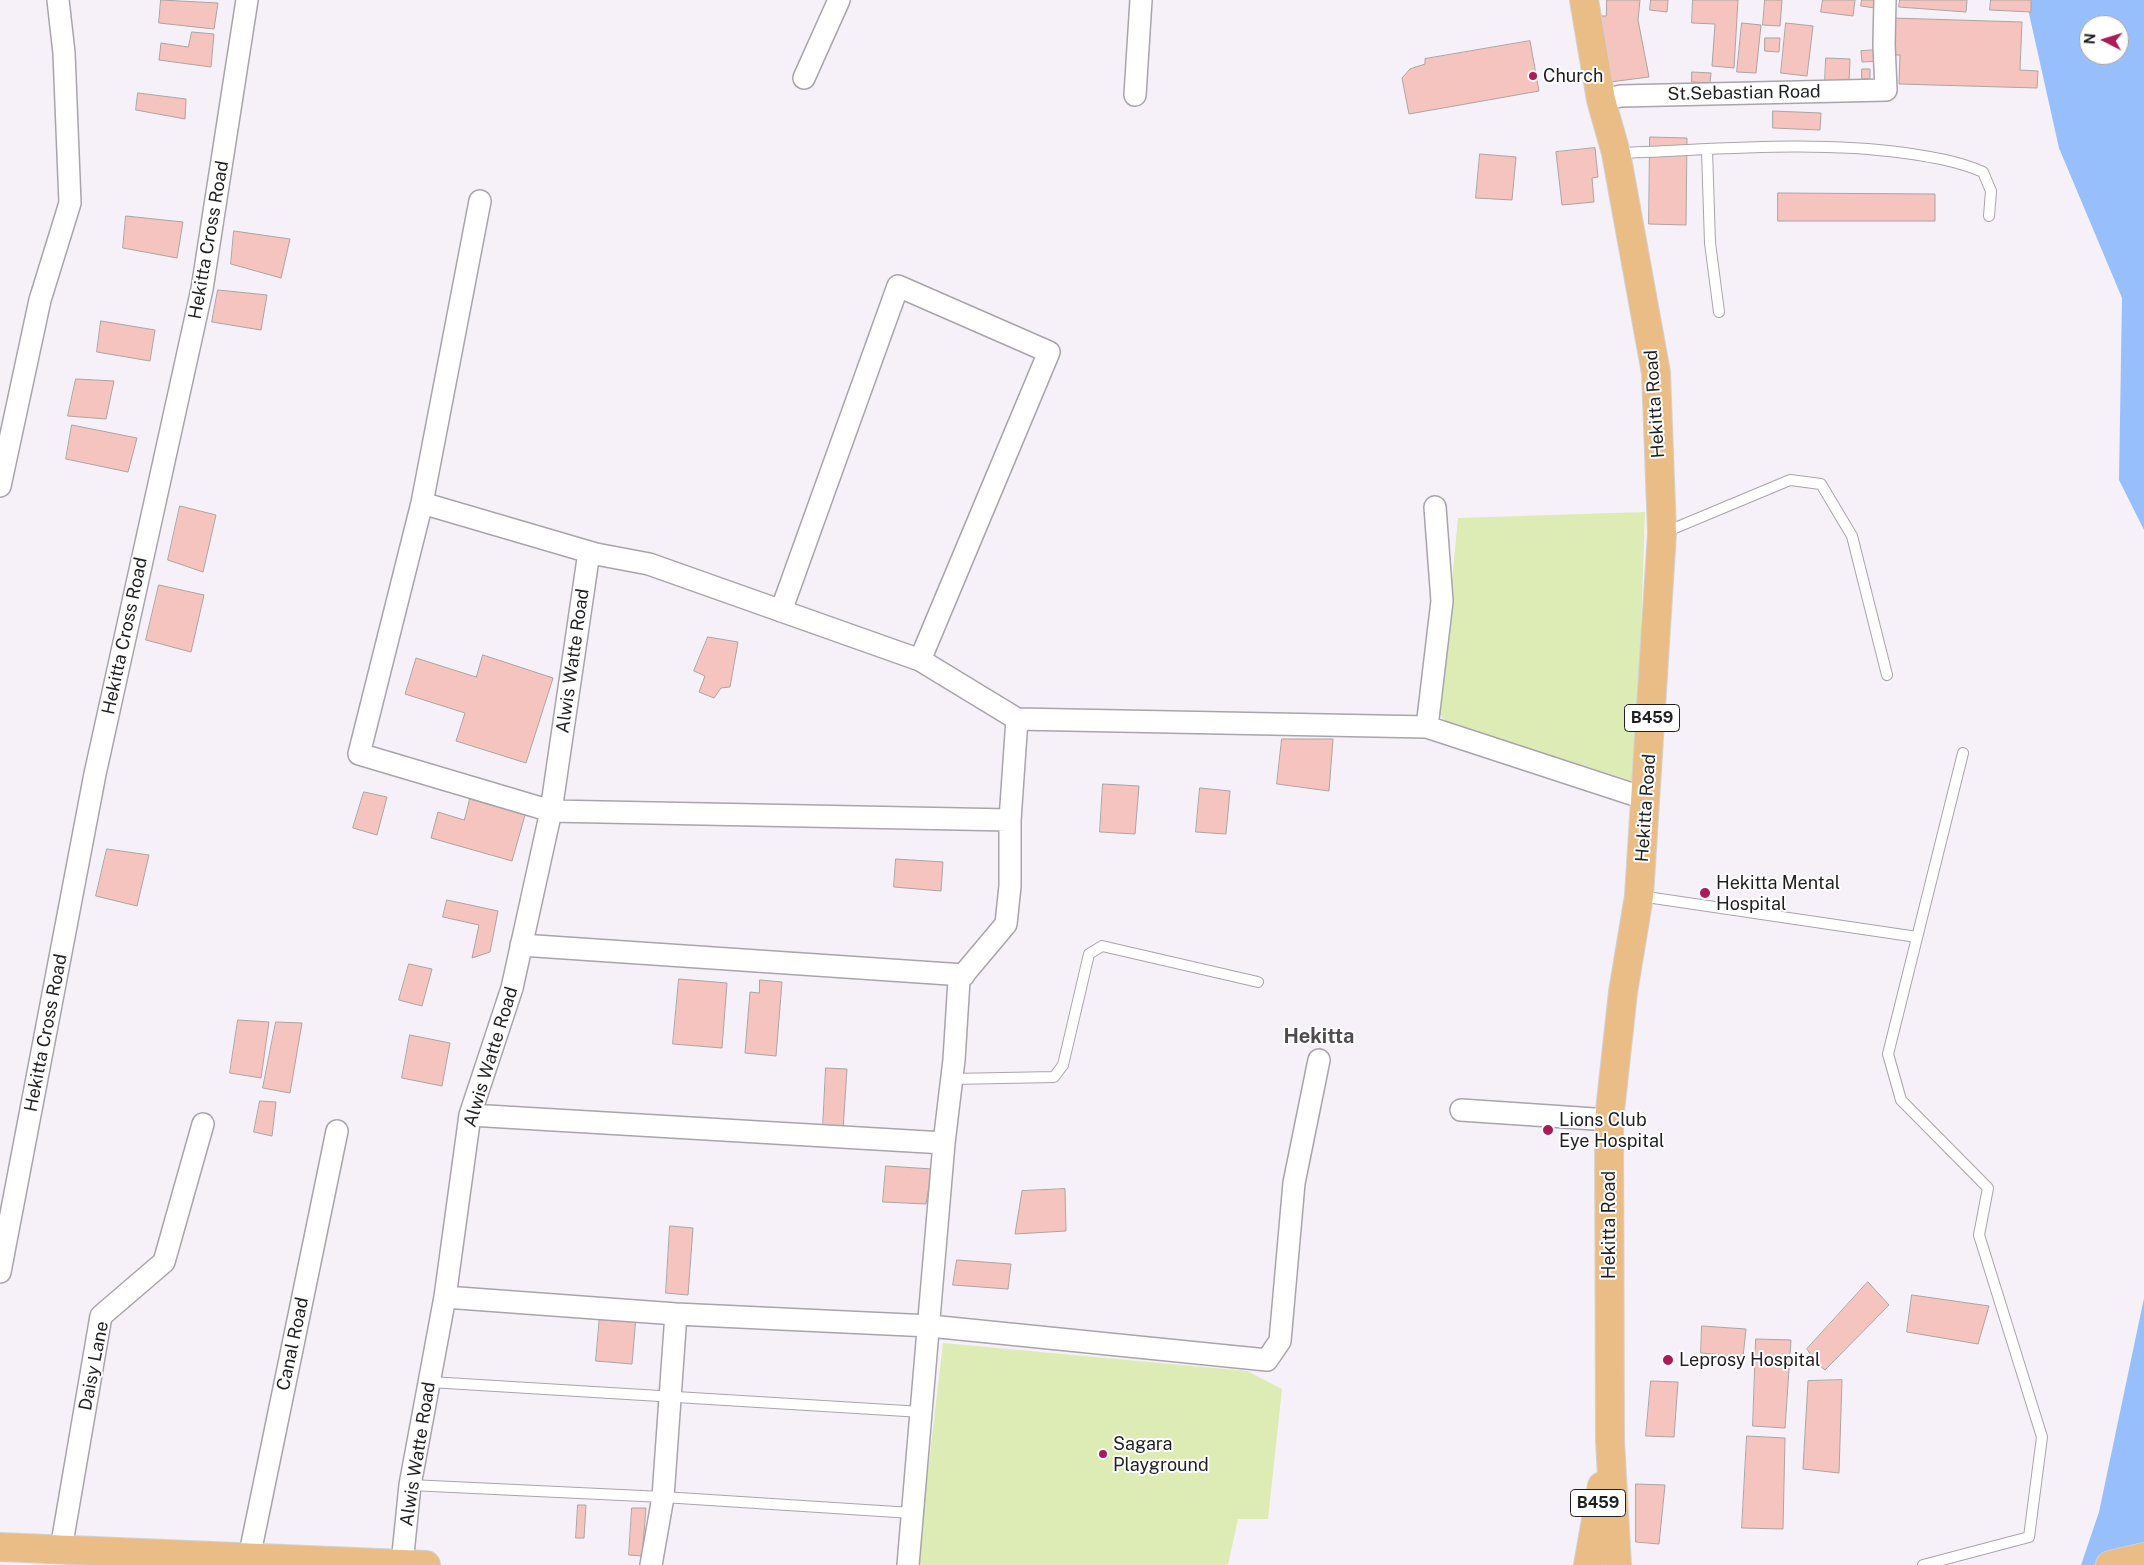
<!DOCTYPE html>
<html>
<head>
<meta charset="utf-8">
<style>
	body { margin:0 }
	#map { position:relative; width:2144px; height:1565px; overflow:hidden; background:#f6f1f8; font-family:"Public Sans",sans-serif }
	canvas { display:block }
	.north { position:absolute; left:2079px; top:15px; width:50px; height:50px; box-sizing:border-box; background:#fff; border:1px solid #a6a5a6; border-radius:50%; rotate:275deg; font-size:14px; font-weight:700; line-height:20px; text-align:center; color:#201f21 }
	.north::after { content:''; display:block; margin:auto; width:18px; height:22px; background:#ab1b57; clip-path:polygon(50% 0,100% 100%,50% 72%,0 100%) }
</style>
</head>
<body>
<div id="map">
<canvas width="2144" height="1565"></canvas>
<div class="north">N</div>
</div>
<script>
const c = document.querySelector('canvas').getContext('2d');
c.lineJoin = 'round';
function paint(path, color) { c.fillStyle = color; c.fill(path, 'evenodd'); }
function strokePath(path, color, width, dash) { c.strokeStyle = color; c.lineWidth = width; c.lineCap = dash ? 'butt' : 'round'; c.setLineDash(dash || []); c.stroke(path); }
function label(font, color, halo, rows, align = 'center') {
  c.font = font + ' "Public Sans",sans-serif'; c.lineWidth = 4; c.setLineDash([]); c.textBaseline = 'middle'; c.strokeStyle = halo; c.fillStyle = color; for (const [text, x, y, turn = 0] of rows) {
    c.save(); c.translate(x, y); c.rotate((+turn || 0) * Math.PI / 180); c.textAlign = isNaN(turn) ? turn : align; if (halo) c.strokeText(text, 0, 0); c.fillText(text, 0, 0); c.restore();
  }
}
paint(new Path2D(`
	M1645 512 1636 782 1449 724 1439 714 1458 518Z
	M943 1343 1247 1371 1282 1389 1268 1519H1238L1228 1565H917Z`), '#ddebb5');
paint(new Path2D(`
	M2026 0H2144V530L2119 480 2122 298 2059 148ZM2089 25H2119V55H2089Z
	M2144 1298V1565H2081L2099 1512Z`), '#96bffb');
const building = new Path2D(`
	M161 0 218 3 214 29 159 23Z
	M1607 0H1640L1638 20 1649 77 1610 82 1599 16H1606Z
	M1651 0H1668L1667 12 1650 10Z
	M1693 0H1738L1734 68 1712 66 1715 24 1692 23Z
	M1765 0H1782L1780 26 1763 25Z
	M1823 0H1855L1853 16 1821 12Z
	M1862 0H1876L1875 8 1861 6Z
	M1900 0H1967L1966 12 1899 7Z
	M1991 0H2031V12L1990 10Z
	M1892 18 2022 22 2020 70 2038 71 2037 88 1899 84 1900 55H1891Z
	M1742 23 1761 25 1756 73 1737 72Z
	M1786 23 1813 26 1807 76 1781 73Z
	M192 32 214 34 211 67 159 60 161 43 188 47Z
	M1765 38H1780L1779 52 1765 51Z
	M1530 41 1539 91 1409 114 1402 78 1410 69 1425 64V59Z
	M1879 50 1880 61 1862 62 1861 51Z
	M1826 58 1850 59 1849 84 1825 83Z
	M1862 69H1870V79H1862Z
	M1692 72 1711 73 1710 83 1692 82Z
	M138 93 186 99 185 119 136 110Z
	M1773 111 1821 113 1820 130 1773 128Z
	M1650 137 1687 138 1686 225 1649 224Z
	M1595 148 1598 177 1592 178 1594 202 1562 205 1556 152Z
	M1480 154 1516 157 1512 200 1476 198Z
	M1778 193 1935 194V221H1778Z
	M126 216 183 222 177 258 123 248Z
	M234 231 290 239 281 278 231 264Z
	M218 290 267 295 261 330 212 322Z
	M101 321 155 330 150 361 97 352Z
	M76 379 114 381 106 419 68 416Z
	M72 425 137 438 128 472 66 459Z
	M180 506 216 515 203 572 168 560Z
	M159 585 204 595 191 652 146 640Z
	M708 637 738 642 730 687 721 688 714 698 699 692 705 676 694 671Z
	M483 655 553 678 526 763 456 741 465 713 405 694 416 658 476 677Z
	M1282 739H1333L1329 791 1277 784Z
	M1103 784 1139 786 1135 834 1100 832Z
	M1200 788 1230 791 1226 834 1196 832Z
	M364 792 387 797 377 835 353 828Z
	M470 799 525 815 512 861 431 838 438 812 464 820Z
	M107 849 149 855 137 906 96 896Z
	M896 859 943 862 941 891 894 887Z
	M447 900 498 911 490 952 472 958 479 925 443 917Z
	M409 964 432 969 422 1006 399 1000Z
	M679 979 727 983 722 1048 673 1044Z
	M760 980 782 982 776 1056 745 1053 750 992 759 993Z
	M238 1020 269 1022 261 1078 230 1073Z
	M276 1022 302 1023 290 1093 263 1088Z
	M410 1035 450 1043 442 1086 402 1078Z
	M826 1068 847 1069 843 1130 823 1127Z
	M260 1101 276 1102 272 1136 254 1132Z
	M886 1166 932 1169 926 1204 883 1202Z
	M1065 1189 1066 1231 1015 1234 1022 1191Z
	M670 1226 693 1228 688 1295 666 1293Z
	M957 1260 1011 1264 1008 1289 953 1285Z
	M1868 1282 1889 1305 1825 1370 1815 1362 1807 1349Z
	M1912 1295 1989 1306 1978 1344 1907 1332Z
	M600 1315 636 1316 632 1364 596 1361Z
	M1702 1326 1746 1329 1743 1357 1701 1353Z
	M1756 1339 1791 1340 1785 1428 1753 1426Z
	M1842 1380 1839 1473 1803 1469 1808 1381Z
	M1651 1381 1678 1382 1674 1437 1646 1436Z
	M1747 1436 1785 1438 1783 1529 1742 1528Z
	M1636 1484 1665 1485 1659 1544 1636 1542Z
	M578 1505H586L584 1538H576Z
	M632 1508H646L642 1556 629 1555Z`);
paint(building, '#f6c4be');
strokePath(building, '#aca3a2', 1);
const service = new Path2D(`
	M1707 150 1710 243 1719 312
	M1617 153C1712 150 1811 140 1905 153 1932 157 1958 161 1983 172L1991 191 1989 216
	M1663 533 1790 480 1821 484 1852 536 1887 675
	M1640 896 1917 937
	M952 1079 1054 1077 1063 1065 1089 954 1102 946 1258 982
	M430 1382 922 1412
	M410 1485 663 1497 912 1513
	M1923 1565 2029 1537 2042 1437 1979 1235 1988 1188 1901 1100 1888 1054 1963 753`);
const minor = new Path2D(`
	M804 78 839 0
	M1135 95 1141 0
	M1601 100 1621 96 1886 90 1884 44 1885 0
	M480 201 422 503 596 554 649 564 920 660 1017 719 1010 820V886L1006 924 959 980 954 1060 944 1143 908 1565
	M0 486 40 300 70 203 64 53 58 0
	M422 503 359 754 551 811 1010 820
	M781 611 898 286 1049 352 920 660
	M1017 719 1427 727 1647 799
	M1427 727 1442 601 1435 507
	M521 945 964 975
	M1461 1110 1609 1120
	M470 1115 944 1143
	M0 1272 95 774 202 289 247 0
	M445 1297 676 1314 930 1326 1267 1360 1280 1341 1294 1183 1319 1060
	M61 1549 101 1316 164 1262 203 1124
	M249 1558 337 1131
	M402 1564 410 1485 445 1297 470 1115 512 988 551 811 589 552
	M651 1565 663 1497 676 1314`);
const primary = new Path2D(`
	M1584 0 1601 100 1616 153 1656 373 1662 533 1639 896 1623 992 1609 1120 1610 1441 1617 1565
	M0 1547 426 1565
	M1588 1565 1602 1486
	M2110 1565 2144 1557`);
strokePath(service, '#a9a4ab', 12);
strokePath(minor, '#a9a4ab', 24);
strokePath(primary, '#d2d2d3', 30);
strokePath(service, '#fff', 10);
strokePath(minor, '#fff', 21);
strokePath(primary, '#ebbd86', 28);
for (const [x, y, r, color] of [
	[1533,76,5,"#ab1b57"],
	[1705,893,6,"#ab1b57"],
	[1548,1130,6,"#ab1b57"],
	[1668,1360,6,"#ab1b57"],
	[1103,1454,5,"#ab1b57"]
]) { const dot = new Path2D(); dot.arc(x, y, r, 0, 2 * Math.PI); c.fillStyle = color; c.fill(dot); strokePath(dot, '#fff', 2); }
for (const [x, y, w] of [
	[1652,718,55],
	[1598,1503,55]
]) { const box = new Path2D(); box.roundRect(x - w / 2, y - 13.5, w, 27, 4); c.fillStyle = '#fff'; c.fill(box); strokePath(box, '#201f21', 1); }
label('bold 16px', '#201f21', null, [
	["B459",1652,718],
	["B459",1598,1503]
]);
label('18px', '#201f21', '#fff', [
	["Church",1543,76],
	["Hekitta Mental",1716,883],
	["Hospital",1716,904],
	["Lions Club",1559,1120],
	["Eye Hospital",1559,1141],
	["Leprosy Hospital",1679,1360],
	["Sagara",1113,1444],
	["Playground",1113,1465]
], 'left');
label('18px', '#201f21', '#fff', [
	["St.Sebastian Road",1744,93,-1],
	["Hekitta Cross Road",209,240,-80],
	["Hekitta Road",1655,404,-94],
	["Hekitta Cross Road",125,636,-78],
	["Alwis Watte Road",573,661,-82],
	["Hekitta Road",1646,808,-86],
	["Hekitta Cross Road",46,1033,-79],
	["Alwis Watte Road",491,1057,-73],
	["Hekitta Road",1609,1225,-90],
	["Canal Road",293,1344,-78],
	["Daisy Lane",94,1366,-79],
	["Alwis Watte Road",418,1454,-81]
]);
label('bold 20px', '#4f4b51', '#fff', [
	["Hekitta",1319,1037]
]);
</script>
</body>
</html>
